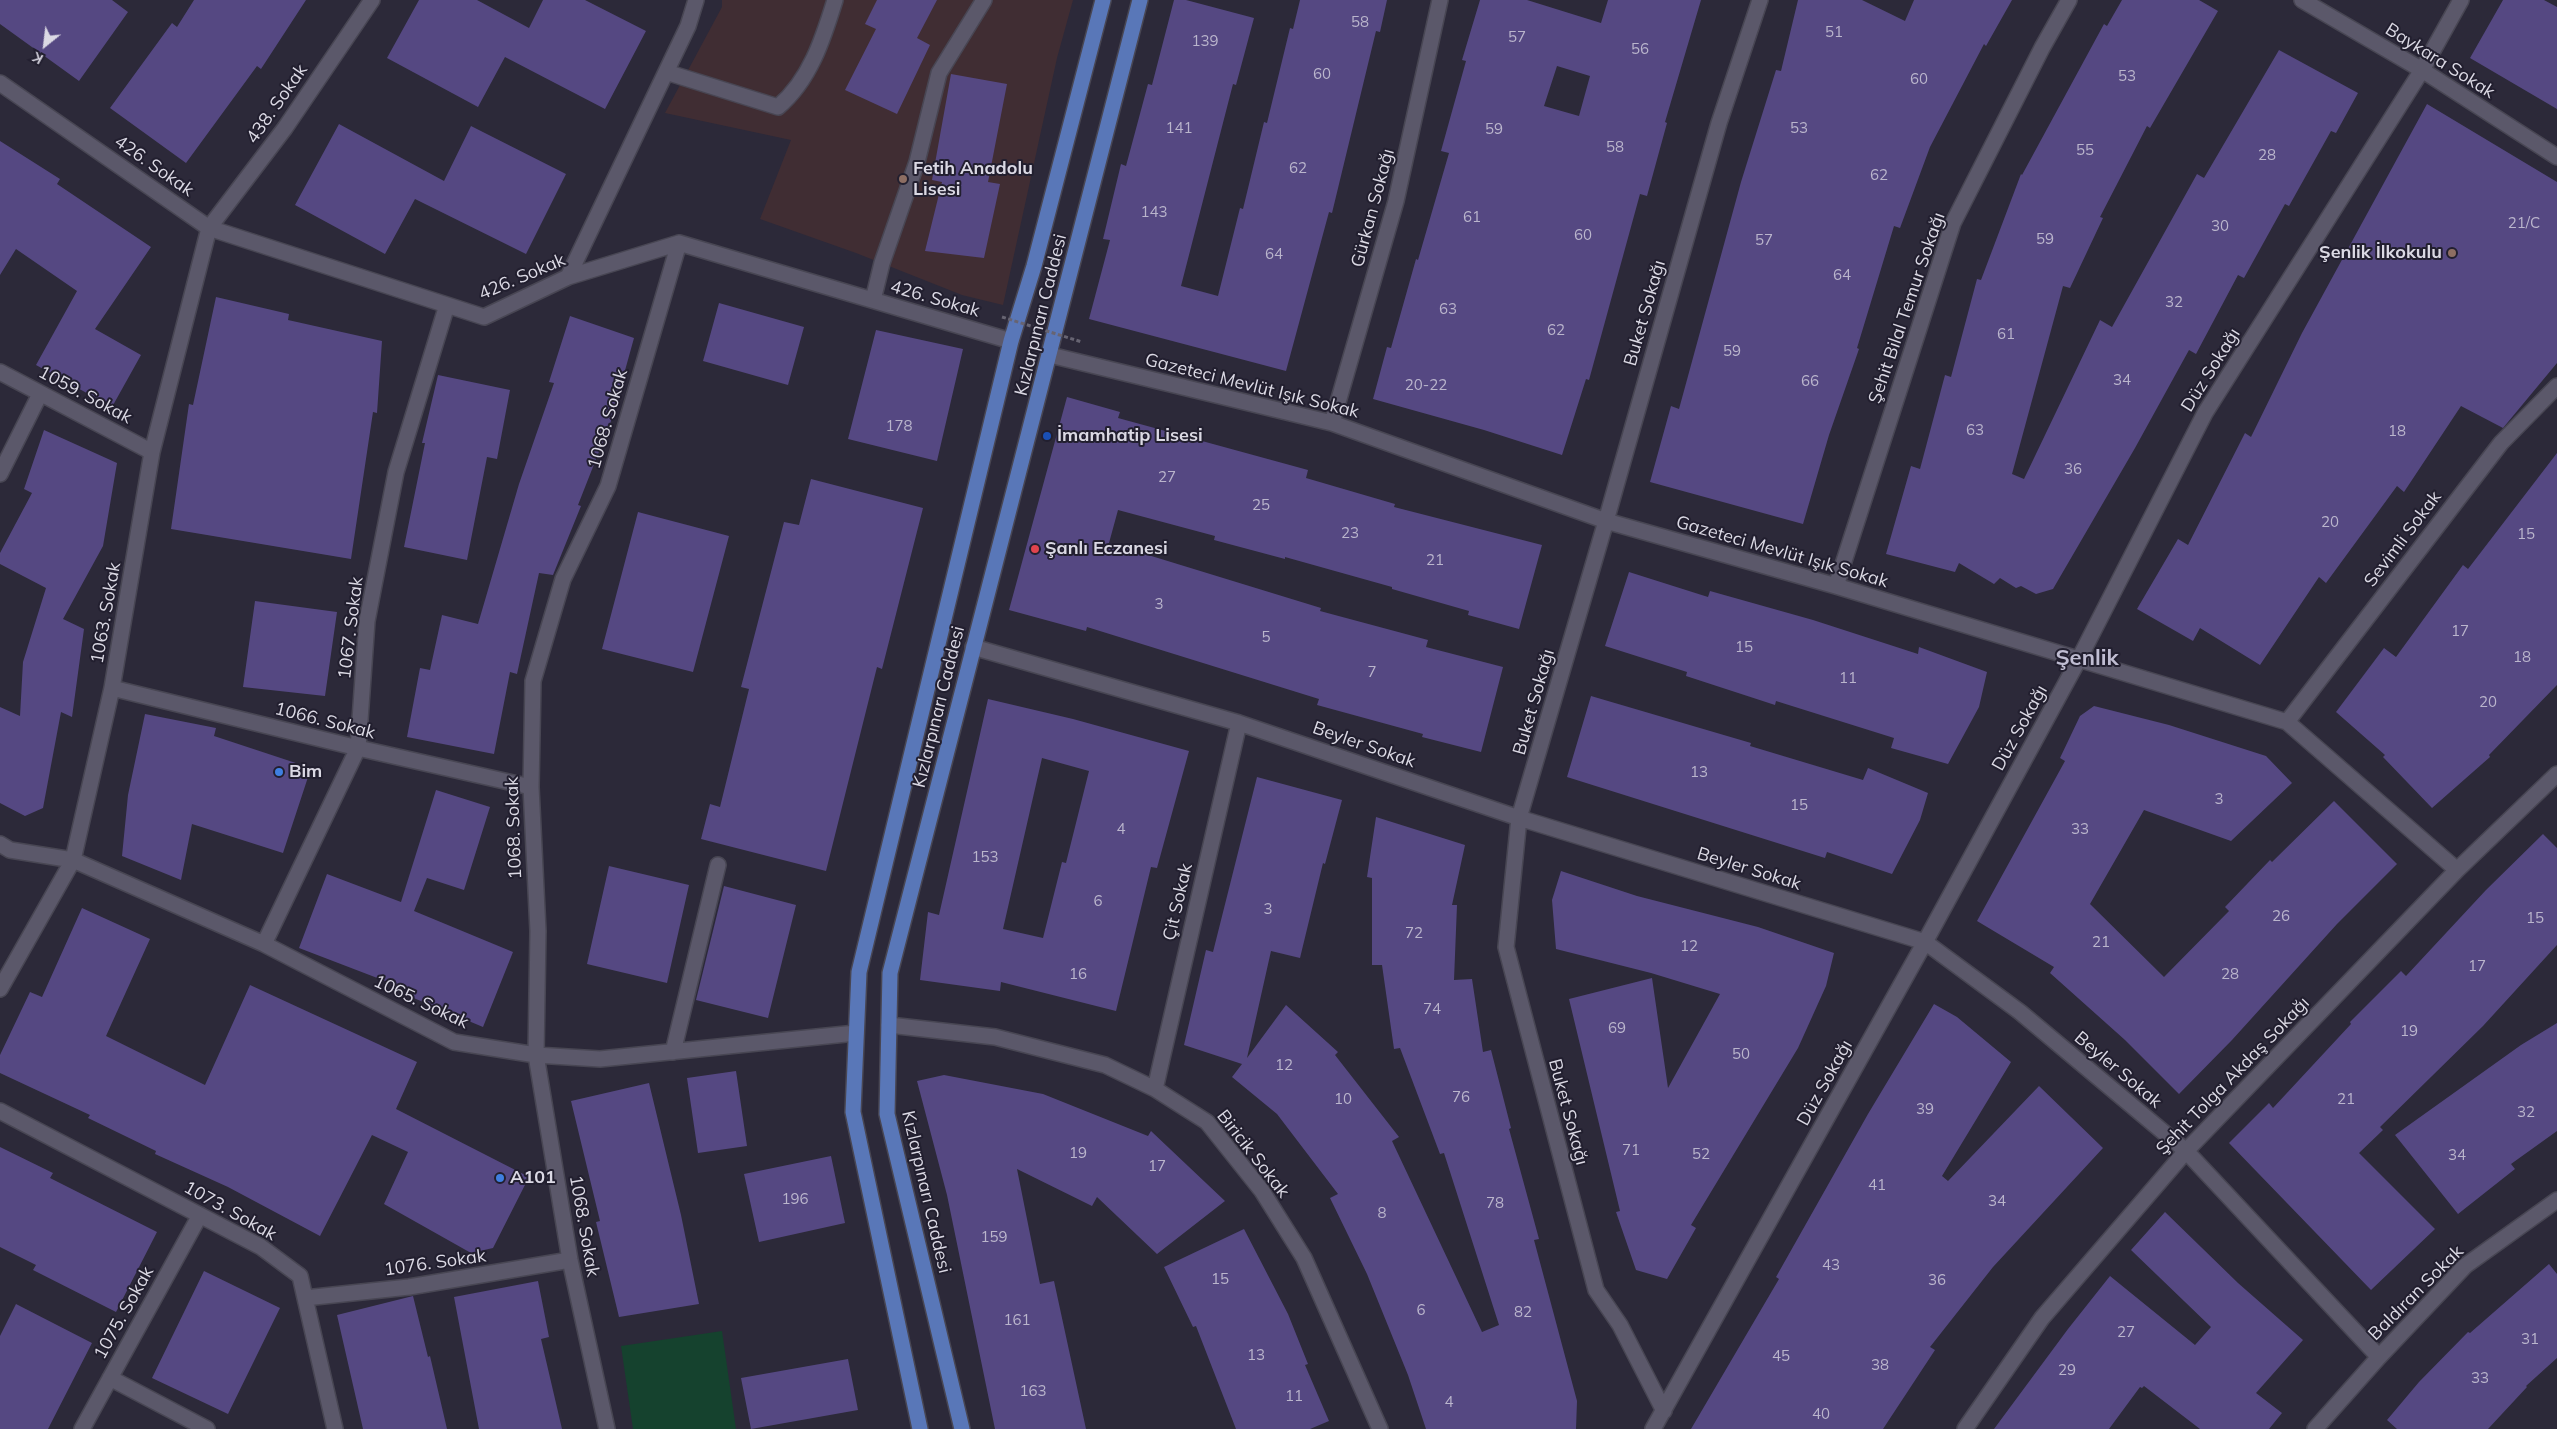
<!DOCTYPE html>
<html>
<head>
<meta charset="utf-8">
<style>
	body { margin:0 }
	#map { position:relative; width:2557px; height:1429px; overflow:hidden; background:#2c2939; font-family:Mulish,sans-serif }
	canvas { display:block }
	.north { position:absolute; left:20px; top:20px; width:50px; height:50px; -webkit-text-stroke:4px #221f2f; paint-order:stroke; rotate:209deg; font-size:14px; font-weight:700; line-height:20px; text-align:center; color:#dbd9e4 }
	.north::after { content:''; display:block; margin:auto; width:18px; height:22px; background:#dbd9e4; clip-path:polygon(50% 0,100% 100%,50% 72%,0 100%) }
</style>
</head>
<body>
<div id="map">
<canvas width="2557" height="1429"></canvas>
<div class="north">K</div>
</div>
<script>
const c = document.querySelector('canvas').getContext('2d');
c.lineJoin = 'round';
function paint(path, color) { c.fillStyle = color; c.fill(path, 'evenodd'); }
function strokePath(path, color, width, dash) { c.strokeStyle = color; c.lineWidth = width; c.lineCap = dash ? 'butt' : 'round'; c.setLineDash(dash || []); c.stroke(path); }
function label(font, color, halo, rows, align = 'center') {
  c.font = font + ' Mulish,sans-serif'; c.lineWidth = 4; c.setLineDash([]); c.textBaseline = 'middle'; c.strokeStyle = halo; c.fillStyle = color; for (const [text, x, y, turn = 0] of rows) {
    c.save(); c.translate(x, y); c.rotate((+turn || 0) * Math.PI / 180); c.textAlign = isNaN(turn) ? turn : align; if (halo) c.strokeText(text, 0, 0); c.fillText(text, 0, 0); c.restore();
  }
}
paint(new Path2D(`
	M722 0H1073L1057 58 1003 305 962 295 856 253 760 219 791 140 665 113 722 7Z`), '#402d33');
paint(new Path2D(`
	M722 1331 736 1429H633L621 1346Z`), '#15422e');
paint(new Path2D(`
	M0 0H112L128 12 79 81 0 24Z
	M194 0H306L261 69 257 66 186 163 110 108 172 23 177 27Z
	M419 0H477L529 28 543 0H585L646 31 605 109 505 57 478 107 387 58Z
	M877 0H937L917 38 930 45 897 114 845 90 876 29 865 24Z
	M1174 0H1186L1254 18 1236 85 1233 84 1181 286 1218 296 1240 208 1243 209 1264 122 1267 123 1290 28 1293 29 1300 0H1387L1380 32 1376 31 1332 213 1329 212 1286 371 1089 319 1110 240 1103 239 1121 164 1126 166 1148 84 1152 85Z
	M1480 0H1527L1601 23 1608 0H1701L1665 122 1667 123 1647 196 1640 194 1589 380 1586 379 1562 455 1484 430 1373 399 1387 347 1391 348 1416 259 1418 260 1449 153 1441 151 1466 61 1462 60ZM1557 66 1590 76 1579 116 1544 106Z
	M1798 0H1862L1905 21 1914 0H2012L1986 46 1984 44 1930 147 1900 228 1894 226 1857 348 1859 349 1829 435 1803 524 1650 482 1671 406 1679 409 1741 182 1776 70 1781 71Z
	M2122 0H2199L2218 11 2150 128 2147 126 2100 217 2103 218 2070 288 2063 286 2012 474 2024 479 2100 320 2112 327 2197 174 2204 178 2279 50 2358 93 2336 133 2331 131 2289 206 2285 204 2244 278 2238 275 2196 354 2189 350 2135 448 2053 589 2036 594 2021 586 2016 588 2000 578 1994 584 1959 563 1955 572 1886 554 1911 466 1920 469 1945 375 1951 377 1977 279 1981 280 2021 174 2022 175 2104 24 2107 26Z
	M2503 0H2544L2557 7V109L2470 58Z
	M951 74 1007 84 988 182 1000 184 984 258 925 251 942 182 932 180Z
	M2427 104 2557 182V363L2503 428 2461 406 2404 492 2397 486 2326 583 2319 577 2260 665 2200 628 2193 641 2137 609 2178 539 2188 545 2245 433 2251 437 2302 333Z
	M339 124 444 181 471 126 566 174 526 254 415 199 385 254 295 205Z
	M0 141 60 179 57 184 151 247 95 329 141 355 112 407 36 365 77 291 16 249 0 275Z
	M216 297 289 314 288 320 382 341 377 413 373 412 351 559 171 529 189 404 193 405Z
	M719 303 804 327 788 385 703 361Z
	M570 316 634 338 611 421 578 505 581 506 553 575 539 573 517 674 510 672 494 754 407 737 420 668 430 670 442 615 478 624 519 484 554 383 549 382Z
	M876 330 963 349 937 461 848 439Z
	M438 375 510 390 497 459 487 457 467 560 404 547 425 443H422Z
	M1067 397 1120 412 1118 418 1308 470 1306 478 1395 504 1394 507 1542 545 1519 629 1468 615 1469 611 1392 589V587L1285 557V559L1214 540 1215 536 1118 510 1109 543 1321 608 1320 611 1428 640 1426 647 1503 667 1481 752 1422 737 1423 734 1317 705 1319 699 1087 627 1086 631 1009 610Z
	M44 430 117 463 103 546 63 619 84 629 72 717 61 712 43 808 25 816 0 803V707L20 716 23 662 46 588 0 564V553L32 493 24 489Z
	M2557 453V685L2489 755 2490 757 2432 808 2383 757 2385 755 2336 712 2384 648 2396 657 2463 565 2468 569Z
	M811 479 923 508 882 669 877 667 826 871 701 839 710 804 720 807 749 689 741 687 784 522 799 525Z
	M638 512 729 536 693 672 602 649Z
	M1629 572 1708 597 1710 591 1813 620 1918 654 1919 647 1987 672 1979 707 1948 764 1891 748 1894 738 1776 701 1775 705 1686 676 1687 672 1605 646Z
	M255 601 337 612 325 696 243 687Z
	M1591 696 1751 743 1750 746 1863 780 1868 768 1928 793 1920 820 1892 874 1827 852 1825 858 1567 777Z
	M988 699 1073 719 1189 751 1157 868 1151 867 1116 1011 1001 982 1000 991 920 980 928 912 939 915ZM1042 758 1089 771 1066 863 1062 862 1043 938 1003 929Z
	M2094 706 2169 725 2266 756 2292 783 2231 841 2144 810 2090 904 2164 977 2229 911 2225 907 2270 860 2272 862 2334 801 2397 864 2337 924 2232 1040 2179 1094 2125 1040 2050 973 2054 967 1977 921 2065 761 2060 758 2080 716Z
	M145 714 216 728 214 736 311 768 283 853 192 824 181 880 122 856 128 795Z
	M1257 777 1342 800 1325 864 1323 863 1300 958 1271 951 1247 1058 1286 1005 1338 1052 1335 1055 1399 1137 1392 1141 1482 1332 1499 1325 1444 1153 1440 1154 1400 1048 1394 1049 1382 965H1372V878L1367 877 1376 817 1465 845 1452 905H1457L1454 980 1472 979 1483 1052 1491 1050 1511 1128 1509 1129 1539 1239 1534 1240 1577 1401 1576 1429H1426L1408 1375 1367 1274 1330 1198 1338 1194 1277 1114 1232 1077 1242 1064 1184 1045 1206 950 1213 952Z
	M436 790 490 807 464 890 427 878 414 911 513 952 483 1027 404 994 406 989 299 948 327 874 401 902Z
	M2543 834 2557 848V945L2483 1026 2380 1127 2383 1130 2359 1153 2435 1229 2371 1290 2229 1143 2269 1103 2273 1108 2351 1024 2350 1022 2401 971 2406 976 2486 890Z
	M609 866 689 885 667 983 587 964Z
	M1561 871 1637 896 1758 927 1834 953 1826 986 1798 1048 1691 1225 1696 1228 1667 1279 1636 1270 1616 1212 1620 1211 1569 999 1652 978 1668 1088 1720 994 1651 973 1556 949 1552 900Z
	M724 886 796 905 768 1018 696 1000Z
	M82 908 150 939 106 1036 205 1085 250 985 417 1062 396 1109 529 1177 493 1248 471 1253 384 1204 408 1152 372 1135 320 1236 228 1187 155 1154 156 1151 88 1118 90 1115 0 1073V1055L30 992 42 997Z
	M1934 1004 1957 1017 2011 1062 1942 1176 1948 1181 2039 1086 2103 1148 1993 1267 1930 1347 1935 1350 1883 1429H1691L1779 1279 1776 1277 1868 1114Z
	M2557 1023V1131L2511 1164 2515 1169 2458 1214 2395 1135 2521 1045Z
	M736 1071 747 1146 698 1153 687 1078Z
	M944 1075 1043 1094 1148 1136 1151 1131 1225 1201 1157 1254 1097 1197 1092 1206 1017 1169 1040 1284 1054 1281 1086 1429H995L947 1195 917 1081Z
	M649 1083 681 1215 699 1304 619 1317 596 1222 600 1221 571 1101Z
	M0 1147 53 1173 50 1178 157 1232 116 1312 33 1270 36 1265 0 1247Z
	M831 1156 845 1223 759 1242 744 1174Z
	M2165 1212 2238 1283 2303 1340 2256 1393 2282 1413 2269 1429H2200L2144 1386 2142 1388 2140 1387 2109 1429H1994L2068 1329 2110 1276 2195 1345 2211 1327 2131 1250Z
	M1244 1229 1288 1314 1308 1364 1305 1365 1329 1421 1310 1429H1236L1196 1326 1193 1327 1164 1267Z
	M2549 1264 2557 1274V1358L2526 1386 2527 1387 2488 1429H2397L2387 1420 2419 1382 2468 1332 2470 1333Z
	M204 1271 280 1308 228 1414 152 1378Z
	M538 1281 549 1337 541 1339 562 1429H479L454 1297Z
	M413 1296 428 1357 430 1356 447 1429H363L337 1315Z
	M16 1304 92 1343 48 1429H0V1336Z
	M848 1359 858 1410 751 1429 741 1378Z`), '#554882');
const minor = new Path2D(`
	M2302 0 2422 70 2557 157
	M666 72 778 107C810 80 823 39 835 0
	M0 83 209 228 484 317 568 277 679 243 1011 341
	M568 277 688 26 696 0
	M873 300 882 263 917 162 939 73 984 0
	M1050 355 1332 423 1606 521 1836 586 2287 722 2457 870
	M0 372 152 452
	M1332 423 1396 201 1440 0
	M0 474 40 394
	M1836 586 1953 223 2042 48 2069 0
	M973 647 1239 723 1519 818 1925 942 2020 1012 2186 1151 2379 1357
	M112 688 358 748 531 787
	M2287 722 2501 443 2557 386
	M0 844 10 850 73 860 264 944 454 1042 536 1055 600 1059 856 1033
	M264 944 358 748 367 621 396 472 447 305
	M0 989 73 860 112 688 152 452 209 228 285 128 372 0
	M889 1025 995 1037 1105 1065 1155 1089 1207 1122 1262 1191 1304 1258 1380 1429
	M673 1052 718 865
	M1155 1089 1239 723
	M0 1111 261 1247 300 1276 335 1429
	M305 1298 409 1287 570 1260
	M110 1378 207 1429
	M1664 1411 1620 1325 1596 1290 1506 947 1519 818 1606 521 1719 123 1760 0
	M82 1429 200 1215
	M607 1429 570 1260 536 1055 538 931 531 787 533 681 563 579 608 486 679 243
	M1653 1429 1925 942 2079 659 2205 413 2422 70 2461 0
	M1965 1429 2042 1318 2186 1151 2457 870 2557 774
	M2315 1429 2379 1357 2465 1266 2557 1200`);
const major = new Path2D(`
	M920 1429 853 1112 859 972 1011 341 1034 266 1103 0
	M962 1429 887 1114 890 973 1140 0`);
strokePath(minor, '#484653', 18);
strokePath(major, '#484653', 18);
strokePath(minor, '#5b586a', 15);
strokePath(major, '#5977b8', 15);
strokePath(new Path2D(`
	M1002 317 1082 342`), '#676472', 3, [4, 2.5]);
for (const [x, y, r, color] of [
	[903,179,5,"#8d6e63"],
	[2452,253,5,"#8d6e63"],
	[1047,436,5,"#1a4fb4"],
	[1035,549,5,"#e0444e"],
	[279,772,5,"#3f7fe0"],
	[500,1178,5,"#3f7fe0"]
]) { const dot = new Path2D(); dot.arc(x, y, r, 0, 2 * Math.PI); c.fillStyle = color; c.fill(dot); strokePath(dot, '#221f2f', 2); }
label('15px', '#bab5cc', null, [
	["58",1360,22],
	["51",1834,32],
	["57",1517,37],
	["139",1205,41],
	["56",1640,49],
	["60",1322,74],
	["53",2127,76],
	["60",1919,79],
	["141",1179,128],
	["53",1799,128],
	["59",1494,129],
	["58",1615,147],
	["55",2085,150],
	["28",2267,155],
	["62",1298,168],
	["62",1879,175],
	["143",1154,212],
	["61",1472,217],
	["21/C",2524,223],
	["30",2220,226],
	["60",1583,235],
	["59",2045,239],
	["57",1764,240],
	["64",1274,254],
	["64",1842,275],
	["32",2174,302],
	["63",1448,309],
	["62",1556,330],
	["61",2006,334],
	["59",1732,351],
	["34",2122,380],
	["66",1810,381],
	["20-22",1426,385],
	["178",899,426],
	["63",1975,430],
	["18",2397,431],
	["36",2073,469],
	["27",1167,477],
	["25",1261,505],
	["20",2330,522],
	["23",1350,533],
	["15",2526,534],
	["21",1435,560],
	["3",1159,604],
	["17",2460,631],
	["5",1266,637],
	["15",1744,647],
	["18",2522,657],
	["7",1372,672],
	["11",1848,678],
	["20",2488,702],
	["13",1699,772],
	["3",2219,799],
	["15",1799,805],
	["4",1121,829],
	["33",2080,829],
	["153",985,857],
	["6",1098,901],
	["3",1268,909],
	["26",2281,916],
	["15",2535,918],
	["72",1414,933],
	["21",2101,942],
	["12",1689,946],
	["17",2477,966],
	["16",1078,974],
	["28",2230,974],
	["74",1432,1009],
	["69",1617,1028],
	["19",2409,1031],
	["50",1741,1054],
	["12",1284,1065],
	["76",1461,1097],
	["10",1343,1099],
	["21",2346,1099],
	["39",1925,1109],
	["32",2526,1112],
	["71",1631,1150],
	["19",1078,1153],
	["52",1701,1154],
	["34",2457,1155],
	["17",1157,1166],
	["41",1877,1185],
	["196",795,1199],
	["34",1997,1201],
	["78",1495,1203],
	["8",1382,1213],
	["159",994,1237],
	["43",1831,1265],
	["15",1220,1279],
	["36",1937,1280],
	["6",1421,1310],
	["82",1523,1312],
	["161",1017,1320],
	["27",2126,1332],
	["31",2530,1339],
	["13",1256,1355],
	["45",1781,1356],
	["38",1880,1365],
	["29",2067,1370],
	["33",2480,1378],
	["163",1033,1391],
	["11",1294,1396],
	["4",1449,1402],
	["40",1821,1414]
]);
label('18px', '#dbd9e4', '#221f2f', [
	["Baykara Sokak",2440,61,32],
	["438. Sokak",277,104,-55],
	["426. Sokak",154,166,35],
	["Gürkan Sokağı",1373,208,-75],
	["426. Sokak",522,277,-23],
	["426. Sokak",935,299,16],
	["Şehit Bilal Temur Sokağı",1907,308,-71],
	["Buket Sokağı",1645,313,-74],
	["Kızlarpınarı Caddesi",1041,315,-76],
	["Düz Sokağı",2211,370,-58],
	["Gazeteci Mevlüt Işık Sokak",1252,386,14],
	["1059. Sokak",85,395,28],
	["1068. Sokak",608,419,-74],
	["Sevimli Sokak",2403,539,-53],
	["Gazeteci Mevlüt Işık Sokak",1782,552,16],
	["1063. Sokak",106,613,-80],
	["1067. Sokak",351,628,-83],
	["Buket Sokağı",1534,702,-74],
	["Kızlarpınarı Caddesi",939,707,-76],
	["1066. Sokak",325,721,14],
	["Düz Sokağı",2020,728,-61],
	["Beyler Sokak",1364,745,19],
	["1068. Sokak",514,828,-92],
	["Beyler Sokak",1749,869,17],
	["Çit Sokak",1178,902,-77],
	["1065. Sokak",421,1002,25],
	["Beyler Sokak",2118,1070,40],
	["Şehit Tolga Akdaş Sokağı",2233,1076,-46],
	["Düz Sokağı",1825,1083,-61],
	["Buket Sokağı",1568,1112,75],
	["Biricik Sokak",1253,1154,52],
	["Kızlarpınarı Caddesi",926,1192,77],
	["1073. Sokak",230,1211,29],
	["1068. Sokak",584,1226,80],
	["1076. Sokak",435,1263,-8],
	["Baldıran Sokak",2416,1293,-45],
	["1075. Sokak",124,1313,-61]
]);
label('bold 18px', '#dbd9e4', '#221f2f', [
	["Fetih Anadolu",913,169],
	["Lisesi",913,190],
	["Şenlik İlkokulu",2442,253,"right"],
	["İmamhatip Lisesi",1057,436],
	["Şanlı Eczanesi",1045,549],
	["Bim",289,772],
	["A101",510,1178]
], 'left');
label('bold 22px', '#c0bdd2', '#221f2f', [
	["Şenlik",2087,658]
]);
</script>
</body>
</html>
